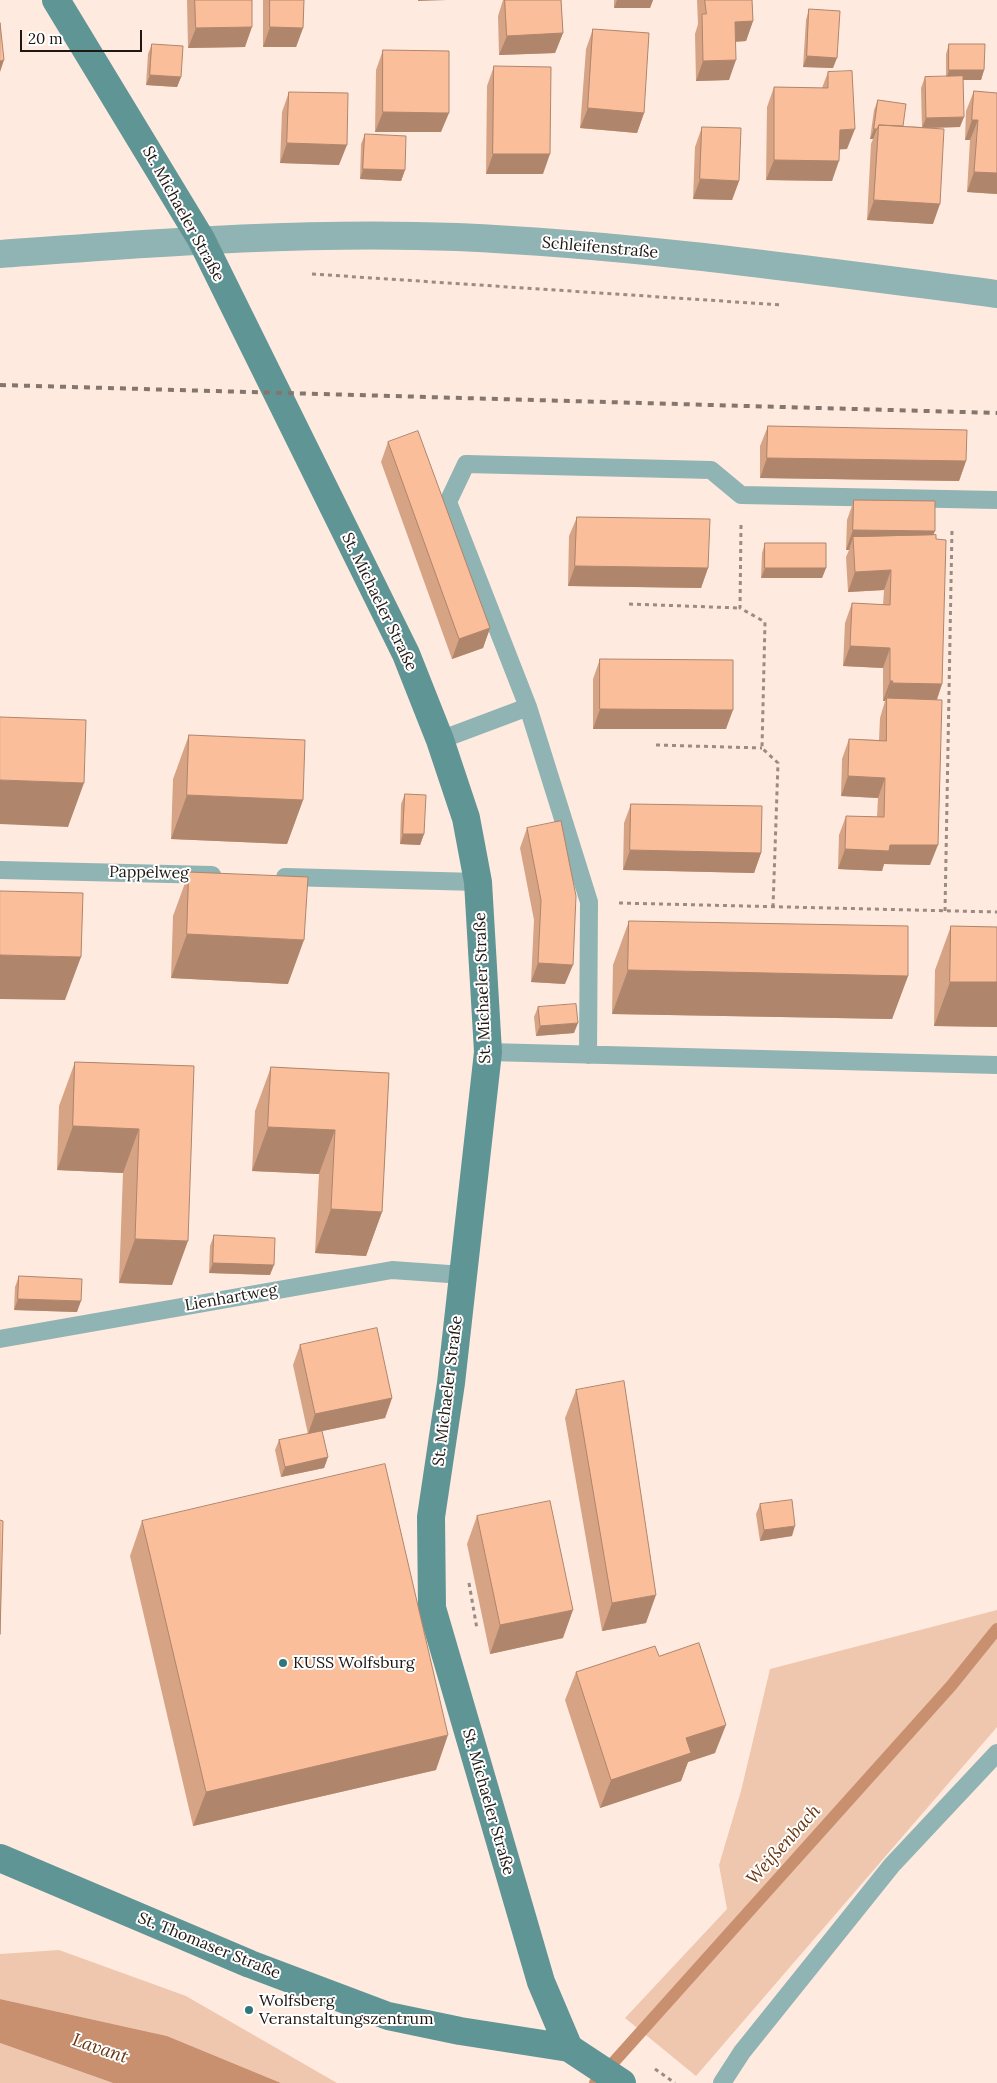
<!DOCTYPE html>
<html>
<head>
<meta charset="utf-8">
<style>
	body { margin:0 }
	#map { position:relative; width:997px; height:2083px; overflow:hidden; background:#ffeadf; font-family:Lora,serif }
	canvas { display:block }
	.scale { position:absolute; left:20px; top:30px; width:122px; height:22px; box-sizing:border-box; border:2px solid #1f1712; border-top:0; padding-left:6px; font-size:15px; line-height:18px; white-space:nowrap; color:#1f1712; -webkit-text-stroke:4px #fff; paint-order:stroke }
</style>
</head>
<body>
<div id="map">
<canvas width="997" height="2083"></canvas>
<div class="scale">20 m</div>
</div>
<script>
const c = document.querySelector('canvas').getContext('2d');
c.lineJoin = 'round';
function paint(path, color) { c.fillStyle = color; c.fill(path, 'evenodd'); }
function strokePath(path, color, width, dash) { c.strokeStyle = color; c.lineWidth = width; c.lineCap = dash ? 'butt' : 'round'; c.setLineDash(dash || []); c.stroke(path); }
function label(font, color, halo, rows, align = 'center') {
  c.font = font + ' Lora,serif'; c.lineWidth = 4; c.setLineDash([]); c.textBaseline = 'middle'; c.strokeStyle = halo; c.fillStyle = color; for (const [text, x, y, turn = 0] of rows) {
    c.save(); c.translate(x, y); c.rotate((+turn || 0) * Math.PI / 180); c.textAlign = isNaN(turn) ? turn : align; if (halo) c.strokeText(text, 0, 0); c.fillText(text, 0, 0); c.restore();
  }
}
paint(new Path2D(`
	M997 1610V1727L696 2076 625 2018 727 1909 719 1865 741 1791 770 1669Z
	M59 1950 186 1996 337 2083H281L167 2036 0 1999V1954Z
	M0 2043 113 2083H0Z`), '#efc7af');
paint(new Path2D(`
	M0 1999 167 2036 281 2083H113L0 2043Z`), '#c8906e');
strokePath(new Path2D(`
	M595 2083 951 1686 997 1629`), '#c8906e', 12);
strokePath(new Path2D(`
	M312 274 782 305
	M741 525 740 608 765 622 762 748 778 763 773 907
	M629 604 740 608
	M656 745 762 748
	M619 903 997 912
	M945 911 952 529
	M469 1583 477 1629
	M655 2069 675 2083`), '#9b8c83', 3, [4, 4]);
strokePath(new Path2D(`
	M440 740 528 707
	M0 870 212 875
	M285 877 478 882
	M488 1052 997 1065
	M588 1055 589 902 528 707 448 502 466 464 711 470 741 495 997 500
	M0 1339 392 1270 463 1275
	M722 2083 742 2052 892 1865 997 1753`), '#90b3b3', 18);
strokePath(new Path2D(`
	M0 254C153 243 304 231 457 237 638 245 818 271 997 294`), '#90b3b3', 28);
strokePath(new Path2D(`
	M56 0 201 239 406 654 440 740 466 818 478 882 488 1052 451 1383 431 1517 432 1608 541 1982 569 2048 622 2083
	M0 1858 250 1964 388 2016 460 2031 569 2048`), '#609596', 28);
strokePath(new Path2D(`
	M0 385 997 413`), '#84766e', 4, [6, 6]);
paint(new Path2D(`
	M187 0H252L245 47 188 48Z
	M263 0H304L303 28 296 47H263Z
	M503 0H561L563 33 555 53 499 55 498 16Z
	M614 0H653L650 8H614Z
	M697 0H752L753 21 746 41 736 42 729 80 696 81 695 34 698 24Z
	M809 9 833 68 803 67 806 20Z
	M593 29 644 113 637 133 580 128 586 49Z
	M152 44 181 77 177 87 146 85 148 54Z
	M949 44 984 70 981 80H963L960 127 929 128 933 224 867 220 871 144 873 139H870L874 110 878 100 903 126 922 127 921 88 925 77H946V54Z
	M383 50 441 132H375L376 70Z
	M494 66 543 174H486L487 86Z
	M828 72 847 149H839L832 181 766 180 767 107 774 87 822 88Z
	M974 91 997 93V194L967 192 970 140H965L966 111Z
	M289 92 339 165 280 163 282 112Z
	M702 127 739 181 732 200 693 199 695 147Z
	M365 134 405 170 401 181 360 179 361 144Z
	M768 426 966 461 959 481 760 478V446Z
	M388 442 490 628 483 648 452 659 381 462Z
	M854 500 933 535 942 684 937 700 930 865 884 864 882 871 838 869 839 835 846 816 877 817 878 798 841 796 842 759 849 739 879 740 880 718 885 701H883V668L843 666 845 623 852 603 883 605 884 590 848 592 846 557 849 550H846L847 520Z
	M577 517 708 568 701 588 568 586 569 536Z
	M765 543 826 568 822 578H761L762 553Z
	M600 659 726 729H593V679Z
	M189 735 303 800 287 844 171 839 173 779Z
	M405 794 424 834 420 845 400 844 401 804Z
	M631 804 761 853 754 873 623 870 624 823Z
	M527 828 565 984 531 982 534 920 520 848Z
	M189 872 288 984 171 978 173 916Z
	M629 921 908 976 892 1019 612 1014 613 965Z
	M951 926 997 927V1027L934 1026 935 970Z
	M538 1007 574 1033 536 1036 534 1017Z
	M75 1062 194 1066 172 1285 119 1283 123 1173 57 1170 59 1106Z
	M271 1067 389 1073 382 1212 366 1256 315 1253 319 1174 252 1171 255 1111Z
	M214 1235 270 1275 209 1273 210 1246Z
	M19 1276 77 1312 14 1310 15 1287Z
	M300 1345 392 1398 385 1418 322 1431 328 1457 324 1468 281 1477 275 1450 279 1440 308 1434 293 1365Z
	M576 1390 646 1623 602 1631 565 1418Z
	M760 1504 792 1536 760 1541 756 1514Z
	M477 1516 563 1638 490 1654 467 1544Z
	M142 1521 436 1770 193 1826 130 1556Z
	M659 1656 715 1753 688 1762 681 1781 600 1808 565 1700 576 1672Z`), '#d7a385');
paint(new Path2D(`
	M418 0H447L418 1Z
	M617 0H653L650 8H614Z
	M753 21 746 41 728 42 735 22Z
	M252 27 245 47 188 48 196 28Z
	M270 27 303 28 296 47H263Z
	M563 33 555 53 499 55 507 36Z
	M807 56 837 58 833 68 803 67Z
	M4 60 0 72V61Z
	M736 60 729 80 696 81 703 61Z
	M949 70H984L981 80H946Z
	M150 75 181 77 177 87 146 85Z
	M588 108 644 113 637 133 580 128Z
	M383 112 449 113 441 132H375Z
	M964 117 960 127 922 128 926 118Z
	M972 120H978L970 140H965Z
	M855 129 847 149 832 150 840 130Z
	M874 129H877L873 139H870Z
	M287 143 347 145 339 165 280 163Z
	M493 154H550L543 174H486Z
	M774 160 839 161 832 181 766 180Z
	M363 169 405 170 401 181 360 179Z
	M974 172 997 173V194L967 192Z
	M700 179 739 181 732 200 693 199Z
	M874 200 940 204 933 224 867 220Z
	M767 458 966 461 959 481 760 478Z
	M853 530 935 531 927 550 853 537 849 550H846Z
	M575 566 708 568 701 588 568 586Z
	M765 568H826L822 578H761Z
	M891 570 884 590 848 592 855 572Z
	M490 628 483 648 452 659 459 639Z
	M850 646 890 648 883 668 843 666Z
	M890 681H893L885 701H883Z
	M892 683 942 684 935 704 887 698 885 703Z
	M600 709 733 710 726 729H593Z
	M848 776 885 778 878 798 841 796Z
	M0 780 84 783 68 827 0 824Z
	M187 795 303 800 287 844 171 839Z
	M403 834H424L420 845 400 844Z
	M890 845H938L930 865 884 864 882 871 838 869 845 849Z
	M630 850 761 853 754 873 623 870Z
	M187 934 304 940 288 984 171 978Z
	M0 955 81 957 65 1000 0 999Z
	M538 963 573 965 565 984 531 982Z
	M628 970 908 976 892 1019 612 1014Z
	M950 982H997V1027L934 1026Z
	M578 1023 574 1033 536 1036 540 1026Z
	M73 1126 139 1129 123 1173 57 1170Z
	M268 1127 335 1130 319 1174 252 1171Z
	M331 1209 382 1212 366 1256 315 1253Z
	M135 1239 188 1241 172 1285 119 1283Z
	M213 1263 274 1265 270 1275 209 1273Z
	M18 1299 81 1301 77 1312 14 1310Z
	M392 1398 385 1418 308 1434 315 1414Z
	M328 1457 324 1468 281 1477 285 1467Z
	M795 1526 792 1536 760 1541 764 1530Z
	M656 1595 646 1623 602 1631 612 1603Z
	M573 1610 563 1638 490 1654 500 1625Z
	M726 1725 715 1753 688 1762 681 1781 600 1808 611 1780 686 1738Z
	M448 1735 436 1770 193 1826 206 1792Z`), '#af856c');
const building = new Path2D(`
	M195 0H252V27L196 28Z
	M270 0H304L303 28 270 27Z
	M505 0H561L563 33 507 36Z
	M705 0H752L753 21 735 22 736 60 703 61 702 14H706Z
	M809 9 840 11 837 58 807 56Z
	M0 23 4 60 0 61Z
	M593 29 649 33 644 113 588 108Z
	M152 44 183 46 181 77 150 75Z
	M949 44H985L984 70H949Z
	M383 50 449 51V113L383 112Z
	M494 66 551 67 550 154H493Z
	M852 71 855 129 840 130 839 161 774 160V87L828 88V72Z
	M963 76 964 117 926 118 925 77Z
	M974 91 997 93V173L974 172 978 120H972Z
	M289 92 348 93 347 145 287 143Z
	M878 100 906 104 903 126 879 125 877 129H874Z
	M879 125 944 129 940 204 874 200Z
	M702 127 741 128 739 181 700 179Z
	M365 134 406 136 405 170 363 169Z
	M768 426 967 430 966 461 767 458Z
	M418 431 490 628 459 639 388 442Z
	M854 500 935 501V531L853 530Z
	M577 517 710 519 708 568 575 566Z
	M936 535V539L946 540 942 684 892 683 893 681H890V648L850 646 852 603 890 605 891 570 855 572 853 537Z
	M765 543H826V568H765Z
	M600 659 733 660V710L600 709Z
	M887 698 942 700 938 845H890L889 851 845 849 846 816 884 817 885 778 848 776 849 739 886 741Z
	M0 717 86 720 84 783 0 780Z
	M189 735 305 740 303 800 187 795Z
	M405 794 426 795 424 834H403Z
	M631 804 762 806 761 853 630 850Z
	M561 821 576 896 573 965 538 963 541 900 527 828Z
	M189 872 308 877 304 940 187 934Z
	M0 891 83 893 81 957 0 955Z
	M629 921 908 926V976L628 970Z
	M951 926 997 927V982H950Z
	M576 1004 578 1023 540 1026 538 1007Z
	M75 1062 194 1066 188 1241 135 1239 139 1129 73 1126Z
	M271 1067 389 1073 382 1212 331 1209 335 1130 268 1127Z
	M214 1235 275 1238 274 1265 213 1263Z
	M19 1276 82 1279 81 1301 18 1299Z
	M377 1328 392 1398 315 1414 300 1345Z
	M624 1381 656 1595 612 1603 576 1390Z
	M322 1431 328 1457 285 1467 279 1440Z
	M385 1464 448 1735 206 1792 142 1521Z
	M792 1500 795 1526 764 1530 760 1504Z
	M550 1501 573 1610 500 1625 477 1516Z
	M0 1520 3 1521 0 1634Z
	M699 1643 726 1725 686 1738 691 1753 611 1780 576 1672 655 1646 659 1656Z`);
paint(building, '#fabe9b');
strokePath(building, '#af856c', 1);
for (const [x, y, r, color] of [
	[283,1663,5,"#2e7879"],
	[249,2010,5,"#2e7879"]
]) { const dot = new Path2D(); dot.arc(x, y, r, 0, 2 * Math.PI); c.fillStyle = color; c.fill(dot); strokePath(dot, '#fff', 2); }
label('16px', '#1f1712', '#fff', [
	["St. Michaeler Straße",183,214,61],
	["Schleifenstraße",600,248,5],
	["St. Michaeler Straße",379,602,64],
	["Pappelweg",149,873,1],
	["St. Michaeler Straße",483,988,-92],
	["Lienhartweg",231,1298,-10],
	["St. Michaeler Straße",448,1391,-83],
	["St. Michaeler Straße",488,1802,74],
	["St. Thomaser Straße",209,1946,22]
]);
label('16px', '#1f1712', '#fff', [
	["KUSS Wolfsburg",293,1663],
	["Wolfsberg",259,2001],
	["Veranstaltungszentrum",259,2019]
], 'left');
label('italic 18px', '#69340d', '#fff', [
	["Weißenbach",784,1845,-48],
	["Lavant",100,2049,19]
]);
</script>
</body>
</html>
